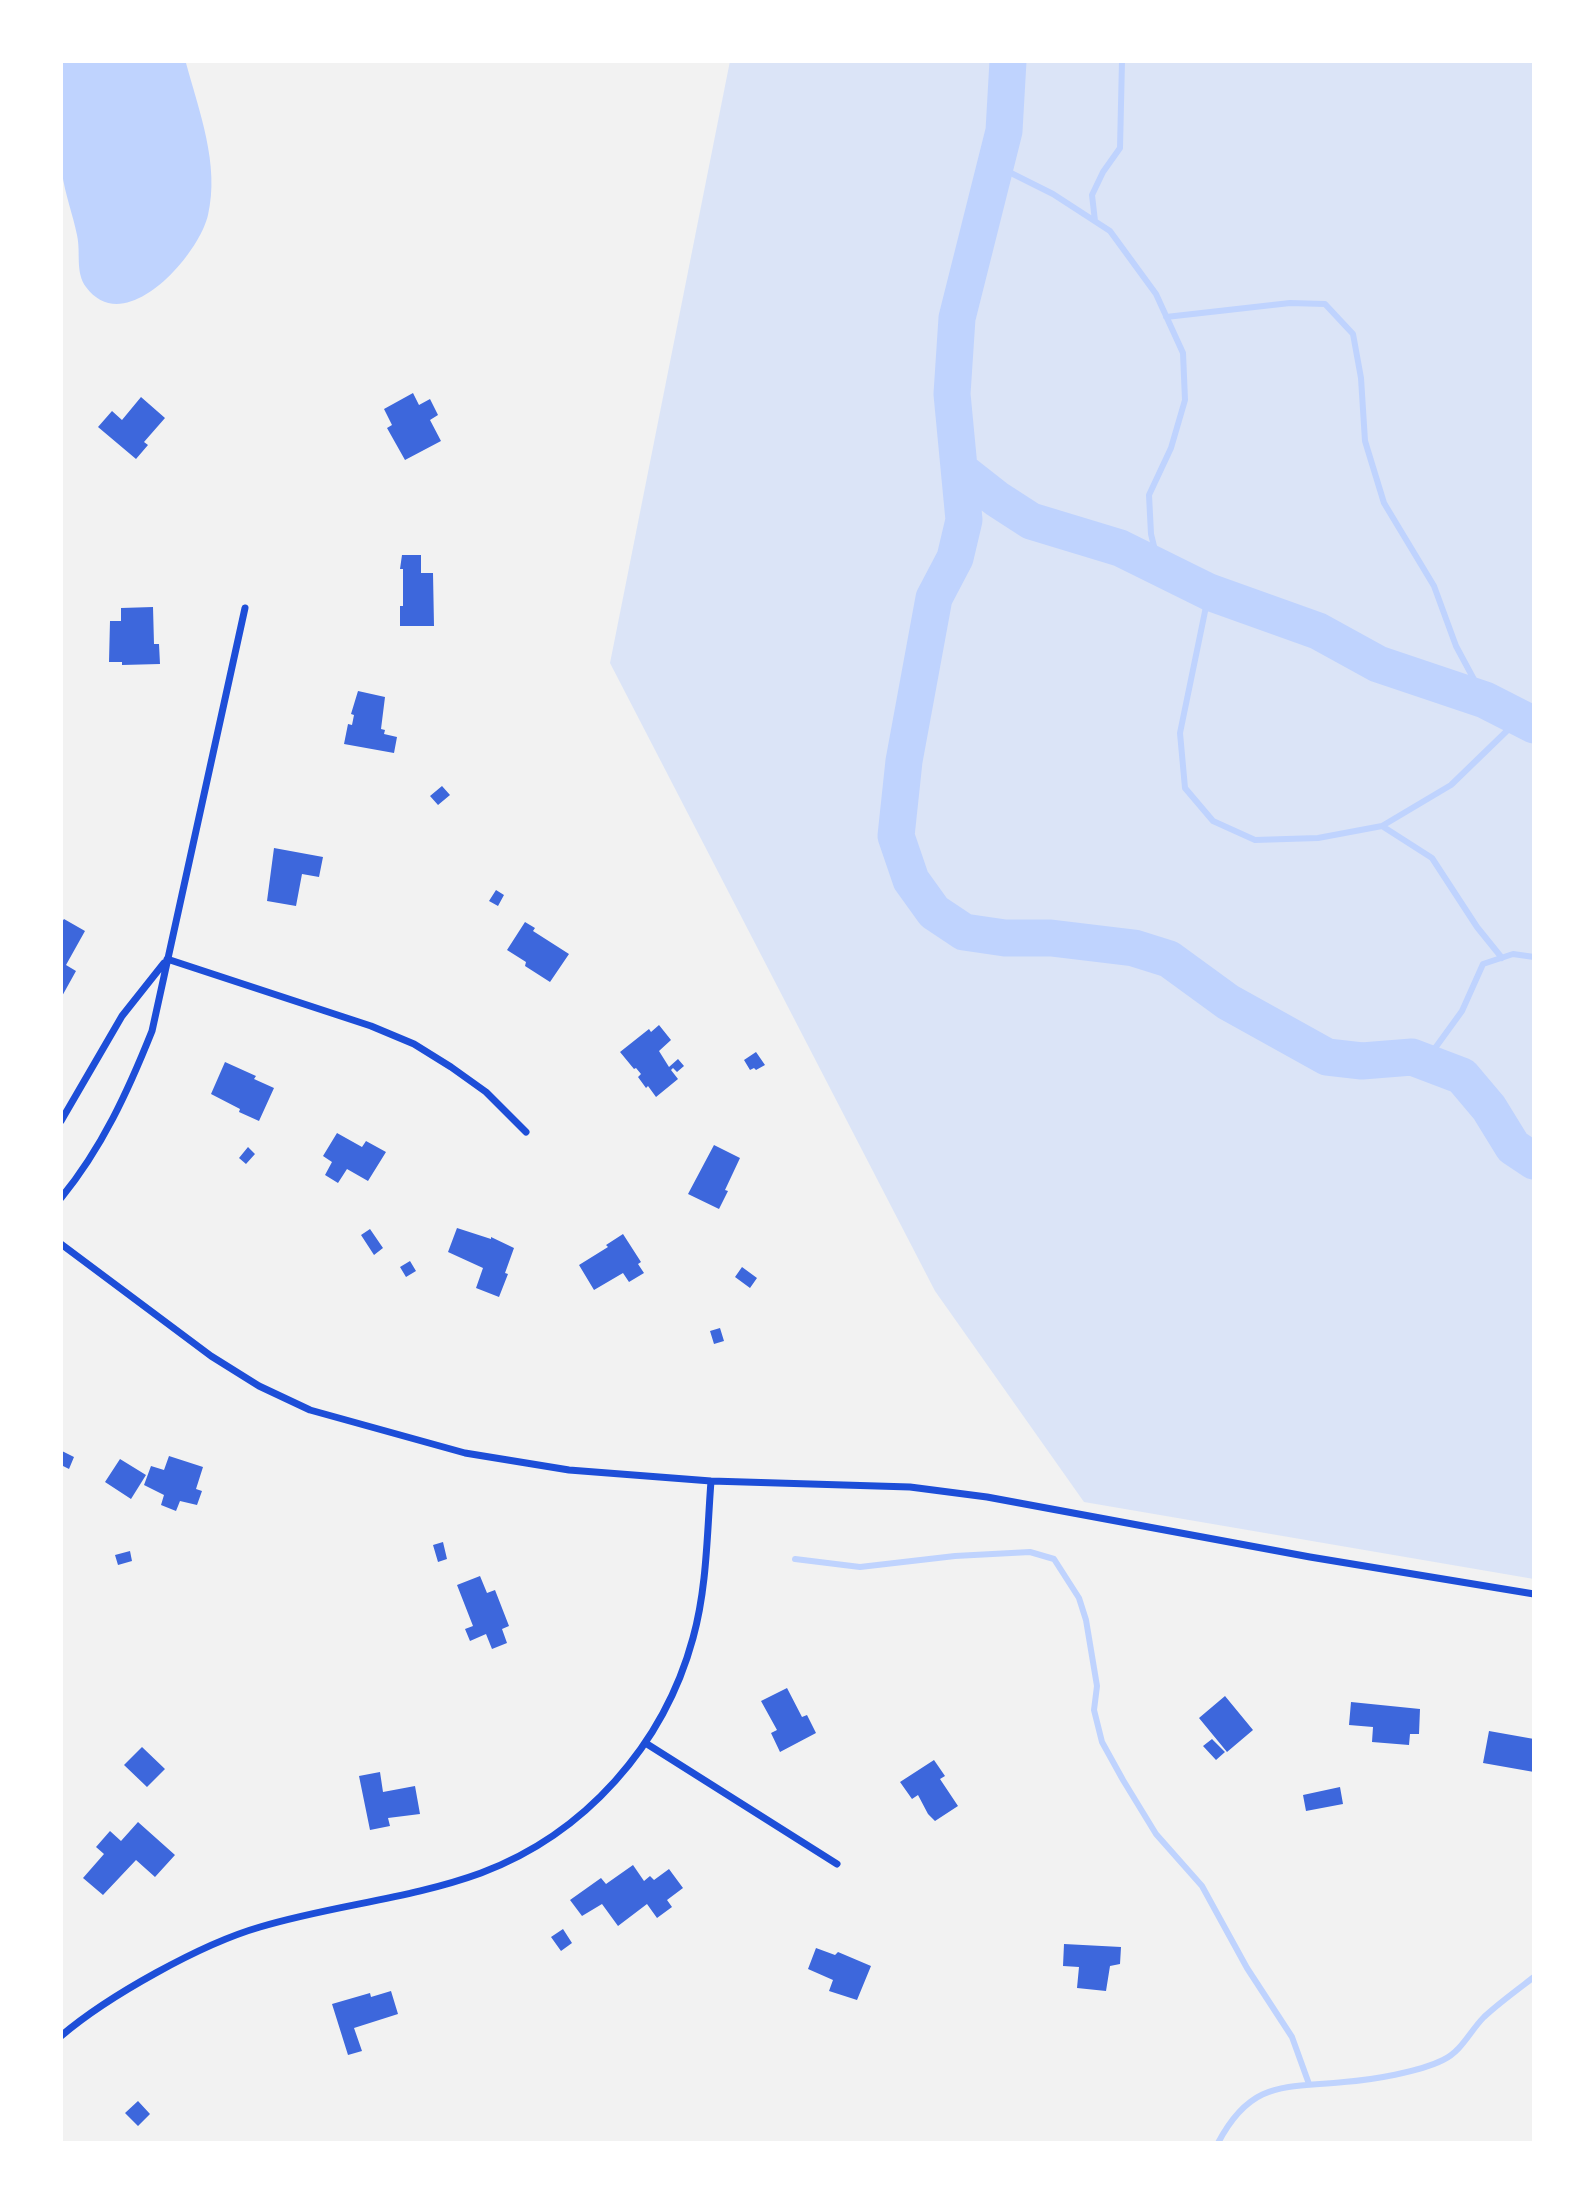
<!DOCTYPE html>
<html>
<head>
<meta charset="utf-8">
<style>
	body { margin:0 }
	#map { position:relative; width:1595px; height:2204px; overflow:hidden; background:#f2f2f2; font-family:"DM Sans",sans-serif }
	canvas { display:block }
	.frame { position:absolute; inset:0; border:63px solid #fff; pointer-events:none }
</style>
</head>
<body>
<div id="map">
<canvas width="1595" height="2204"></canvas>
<div class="frame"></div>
</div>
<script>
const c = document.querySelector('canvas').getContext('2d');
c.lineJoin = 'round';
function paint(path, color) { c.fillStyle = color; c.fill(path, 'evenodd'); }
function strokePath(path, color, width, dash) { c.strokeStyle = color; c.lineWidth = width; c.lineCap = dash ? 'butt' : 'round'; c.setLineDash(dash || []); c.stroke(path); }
paint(new Path2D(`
	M730 61H1534V1579L1084 1502 935 1291 610 663Z`), '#dbe4f7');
paint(new Path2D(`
	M61 61H186V63C199 111 220 165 208 215 199 255 125 340 86 287 75 272 81 253 77 235 73 215 65 194 62 173 60 161 61 148 61 136 61 111 61 86 61 61Z`), '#bfd3fe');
strokePath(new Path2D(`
	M995 165 1053 194 1110 231 1156 294 1183 353 1185 400 1171 448 1149 495 1151 534 1159 567
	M1095 221 1092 195 1103 172 1120 148 1122 61
	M1166 317 1290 303 1325 304 1353 334 1361 378 1365 441 1384 503 1434 586 1456 646 1485 700
	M1209 592 1180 733 1185 788 1213 821 1255 840 1318 838 1382 826 1451 785 1515 723
	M1382 826 1432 858 1477 927 1502 958
	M1425 1062 1462 1011 1483 964 1513 954 1534 957
	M795 1559 860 1567 955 1556 1030 1552 1054 1559 1079 1598 1086 1620 1097 1686 1094 1710 1102 1742 1123 1780 1156 1834 1202 1886 1247 1968 1292 2037 1309 2084
	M1218 2143C1251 2080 1284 2088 1344 2082 1372 2080 1419 2072 1443 2060 1462 2051 1470 2031 1484 2017 1499 2003 1517 1990 1534 1977`), '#bfd3fe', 6);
strokePath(new Path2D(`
	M1008 61 1004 131 957 318 952 394 964 520 955 558 934 598 904 761 896 836 911 880 934 912 964 932 1005 938H1051L1134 948 1169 959 1228 1002 1327 1057 1362 1061 1412 1057 1462 1076 1489 1108 1513 1147 1534 1161
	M960 470 997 499 1031 521 1120 548 1209 592 1318 631 1378 664 1485 700 1534 725`), '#bfd3fe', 37);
paint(new Path2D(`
	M413 393 419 405 430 399 438 415 430 420 441 441 405 460 387 428 392 425 384 409Z
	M141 397 165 418 144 442 148 445 136 459 98 427 112 411 122 420Z
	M402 555H421V573H433L434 626H400V606H403V569H400Z
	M153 607 154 644H159L160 664 122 665V662H109L110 621H121V608Z
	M358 691 385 697 381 729 385 730 384 734 397 737 394 753 344 744 348 724 352 725 354 715 351 714Z
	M442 786 450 795 438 805 430 796Z
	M274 848 323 857 319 877 302 874 296 906 267 901Z
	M496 890 504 895 498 906 489 901Z
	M64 919 85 931 66 965 76 971 61 998V923Z
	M525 922 535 928 533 931 569 954 550 982 525 966 526 962 507 950Z
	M659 1025 671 1040 659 1051 669 1067 678 1059 684 1066 677 1072 673 1068 671 1070 678 1079 656 1097 648 1086 646 1088 638 1077 641 1074 636 1068 634 1069 620 1052 649 1029 651 1032Z
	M756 1052 765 1065 756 1070 754 1068 750 1070 744 1060Z
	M225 1062 256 1076 254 1079 274 1088 259 1121 239 1112 240 1109 211 1094Z
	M337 1133 362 1147 366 1141 386 1152 368 1181 347 1169 338 1183 325 1175 332 1162 323 1156Z
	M714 1145 740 1158 725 1190 728 1191 719 1209 688 1194Z
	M248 1147 255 1154 246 1164 239 1158Z
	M457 1228 491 1239V1237L514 1248 505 1273 508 1274 499 1297 476 1288 483 1268 448 1252Z
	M370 1229 383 1248 374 1255 361 1235Z
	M623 1234 641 1262 638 1264 644 1273 629 1282 623 1273 594 1290 579 1265 608 1247 606 1245Z
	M410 1261 416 1271 406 1277 400 1267Z
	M742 1267 757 1278 750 1288 735 1277Z
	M720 1328 724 1341 714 1344 710 1331Z
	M62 1451 74 1457 69 1469 61 1465Z
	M169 1456 203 1467 196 1489 202 1491 197 1505 180 1501 176 1511 161 1505 164 1495 144 1485 151 1466 164 1470Z
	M120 1459 146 1475 131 1499 105 1482Z
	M443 1542 447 1559 438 1562 433 1545Z
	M130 1551 132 1561 118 1565 115 1555Z
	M480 1576 487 1593 495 1590 509 1626 502 1629 507 1643 492 1649 486 1634 470 1641 465 1629 473 1626 457 1585Z
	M787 1688 802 1717 807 1715 816 1733 780 1752 771 1733 777 1730 761 1701Z
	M1225 1696 1253 1730 1227 1752 1199 1718Z
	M1351 1702 1420 1709 1419 1734H1410L1409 1745 1372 1742 1373 1727 1349 1725Z
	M1489 1731 1534 1739V1772L1483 1763Z
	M1212 1739 1225 1752 1216 1760 1203 1746Z
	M142 1747 165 1769 147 1787 124 1765Z
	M934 1760 945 1776 940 1779 958 1806 935 1821 928 1814 918 1795 912 1799 900 1782Z
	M380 1772 383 1792 415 1786 420 1814 388 1818 390 1826 370 1830 359 1776Z
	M1340 1787 1343 1804 1306 1811 1303 1795Z
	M138 1822 175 1855 155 1877 136 1860 103 1895 83 1878 104 1854 96 1847 110 1831 121 1841Z
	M633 1865 644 1881 650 1876 654 1880 669 1869 683 1888 667 1900 672 1907 657 1918 647 1904 618 1926 602 1904 582 1916 570 1900 601 1878 606 1884Z
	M563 1929 572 1943 561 1951 551 1937Z
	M1064 1944 1121 1947 1120 1964 1110 1966 1106 1991 1077 1988 1079 1967 1063 1966Z
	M816 1948 835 1955 838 1952 871 1966 857 2000 829 1991 833 1980 808 1969Z
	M391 1991 398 2014 354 2028 362 2051 348 2055 332 2004 370 1993 371 1997Z
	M138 2101 150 2114 138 2126 125 2113Z`), '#3d67dc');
strokePath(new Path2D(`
	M167 959 371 1026 414 1044 451 1067 486 1092 526 1132
	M61 1121 122 1016 164 963
	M61 1198C102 1148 128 1091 152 1031L245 608
	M61 1244 211 1356 259 1386 310 1410 465 1453 569 1470 711 1481 910 1487 987 1497 1310 1557 1534 1594
	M647 1744 837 1864
	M61 2036C108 1996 201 1944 260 1927 333 1905 410 1899 481 1873 585 1834 664 1745 693 1638 707 1588 707 1533 711 1481`), '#1d4ed8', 7);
</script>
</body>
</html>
